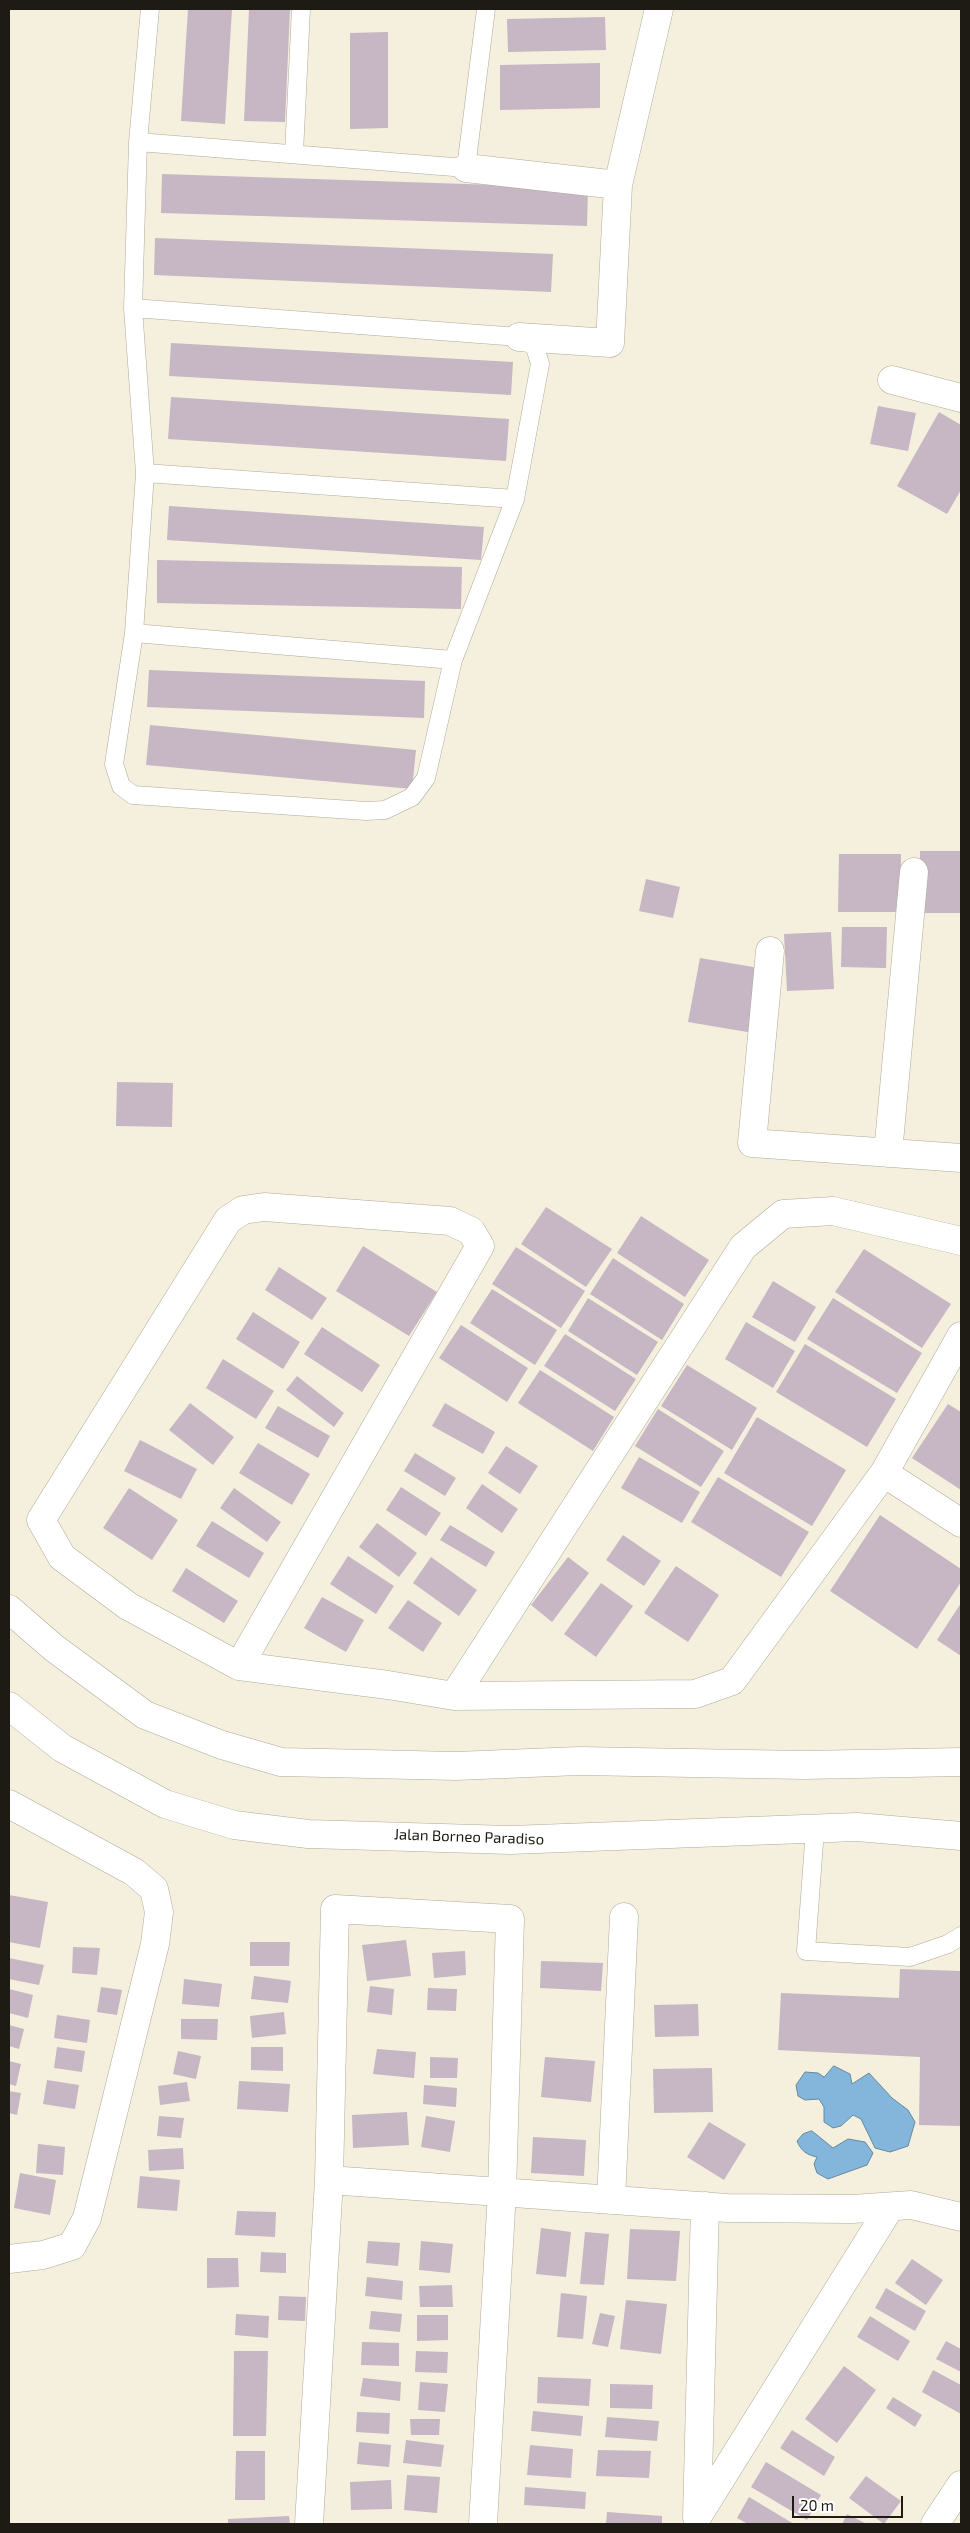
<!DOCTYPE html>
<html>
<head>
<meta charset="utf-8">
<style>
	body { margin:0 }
	#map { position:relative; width:970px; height:2533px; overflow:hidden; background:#f5f0dd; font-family:"Exo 2",sans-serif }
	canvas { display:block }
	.frame { position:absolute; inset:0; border:10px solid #1d1b14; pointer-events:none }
	.scale { position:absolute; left:792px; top:2496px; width:111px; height:22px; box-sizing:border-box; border:2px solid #1d1b14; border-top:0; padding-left:6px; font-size:15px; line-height:18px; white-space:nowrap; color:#1d1b14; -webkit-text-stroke:4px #fff; paint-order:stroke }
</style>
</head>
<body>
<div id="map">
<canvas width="970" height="2533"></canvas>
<div class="frame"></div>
<div class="scale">20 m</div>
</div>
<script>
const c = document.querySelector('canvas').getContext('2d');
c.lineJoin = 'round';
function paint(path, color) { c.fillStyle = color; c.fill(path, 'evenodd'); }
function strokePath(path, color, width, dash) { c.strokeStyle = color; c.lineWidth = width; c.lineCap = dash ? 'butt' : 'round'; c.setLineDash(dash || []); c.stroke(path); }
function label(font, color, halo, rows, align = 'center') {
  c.font = font + ' "Exo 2",sans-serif'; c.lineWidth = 4; c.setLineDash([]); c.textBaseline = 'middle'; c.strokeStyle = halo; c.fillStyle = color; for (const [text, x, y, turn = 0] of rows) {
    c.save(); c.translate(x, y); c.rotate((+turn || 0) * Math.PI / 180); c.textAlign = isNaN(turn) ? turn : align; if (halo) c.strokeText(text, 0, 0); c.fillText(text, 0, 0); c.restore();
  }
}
const water = new Path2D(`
	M834 2066 850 2074 852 2084 869 2073 892 2098 908 2110 915 2122 908 2146 890 2152 875 2148 861 2119 853 2115 841 2126 833 2128 824 2122V2107L819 2099 805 2100 798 2096 796 2085 805 2072 818 2073 824 2077Z
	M812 2131 833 2148 848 2139 865 2142 873 2153 867 2165 828 2179 817 2173 814 2164 817 2157C807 2155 801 2151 797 2141L803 2134Z`);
paint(water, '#84b6dc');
strokePath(water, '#6588a0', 1);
paint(new Path2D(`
	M188 9H232L225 124 181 121Z
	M249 9H290L285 122 244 121Z
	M605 17 606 50 508 52 507 19Z
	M388 32V128L350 129V33Z
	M600 63V108L500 110V65Z
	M162 174 588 188 587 226 161 213Z
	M155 238 553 254 551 292 154 275Z
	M171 343 513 362 511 395 169 376Z
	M171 397 509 419 506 461 168 439Z
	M878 406 916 413 908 451 870 444Z
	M939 412 961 425V490L947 514 897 486Z
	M169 506 484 527 481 560 167 540Z
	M157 560 462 567 461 609 157 603Z
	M149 670 425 681 424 718 147 707Z
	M150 725 416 750 412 789 146 765Z
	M920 851H961V913H920Z
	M839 854H901L900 912H838Z
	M646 879 680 887 673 918 639 911Z
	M842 927H887L886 968 841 967Z
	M831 932 834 989 787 991 784 934Z
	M700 958 771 970 759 1034 688 1022Z
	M117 1082 173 1083 172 1127 116 1126Z
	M546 1207 612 1249 586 1287 521 1244Z
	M641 1216 709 1260 685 1297 617 1253Z
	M363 1246 437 1292 409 1336 336 1291Z
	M516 1247 585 1291 561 1328 492 1284Z
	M864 1249 951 1304 922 1348 835 1292Z
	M613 1258 684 1304 662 1340 590 1294Z
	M279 1267 327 1298 312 1320 265 1290Z
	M773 1281 816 1307 795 1342 752 1317Z
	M492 1289 557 1330 535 1365 470 1323Z
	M588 1298 658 1342 637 1375 568 1331Z
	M833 1298 922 1353 897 1393 807 1339Z
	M253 1312 300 1342 283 1369 236 1339Z
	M746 1322 795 1351 773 1388 725 1359Z
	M461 1325 528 1368 507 1402 439 1358Z
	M322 1327 380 1365 362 1392 304 1354Z
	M565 1334 636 1379 615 1411 544 1366Z
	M805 1344 896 1399 867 1447 776 1392Z
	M223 1359 274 1391 256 1419 206 1388Z
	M687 1365 757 1408 732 1450 661 1406Z
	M540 1370 614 1417 593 1451 518 1403Z
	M297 1376 344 1413 334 1427 286 1390Z
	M190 1403 234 1437 213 1465 169 1430Z
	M445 1403 495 1432 483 1454 432 1426Z
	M948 1404 961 1412V1490L912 1458Z
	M278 1406 330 1436 318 1458 265 1428Z
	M658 1409 724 1451 701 1487 635 1446Z
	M757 1417 846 1470 812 1526 724 1473Z
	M140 1440 197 1469 181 1499 124 1471Z
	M258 1443 310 1474 292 1505 239 1473Z
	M506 1446 538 1466 520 1494 488 1473Z
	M415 1453 456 1478 445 1496 404 1471Z
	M639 1457 700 1492 682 1523 621 1488Z
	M718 1477 809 1532 781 1577 691 1522Z
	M482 1484 518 1509 502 1533 466 1508Z
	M401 1487 441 1513 426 1536 386 1510Z
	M129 1488 178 1520 152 1560 103 1528Z
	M234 1488 281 1522 267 1542 220 1508Z
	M880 1515 961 1569V1582L917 1649 830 1591Z
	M212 1521 264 1553 249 1578 196 1546Z
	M377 1523 417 1553 399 1577 359 1547Z
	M450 1525 495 1552 486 1567 440 1540Z
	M623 1535 661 1561 644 1586 606 1560Z
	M348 1556 394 1586 376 1614 330 1584Z
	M431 1557 477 1590 459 1616 413 1583Z
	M568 1557 589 1573 552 1622 531 1605Z
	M676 1566 719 1595 688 1642 644 1613Z
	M186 1568 238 1601 224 1623 172 1591Z
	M601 1583 633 1606 596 1657 564 1634Z
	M322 1597 364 1620 346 1652 304 1628Z
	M408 1600 442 1623 423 1652 388 1628Z
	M961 1603V1656L937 1640Z
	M9 1895 48 1902 40 1948 9 1942Z
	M406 1940 411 1976 367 1981 362 1945Z
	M250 1942H290L289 1966H250Z
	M73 1947 100 1948 97 1975 72 1973Z
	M465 1951 466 1975 434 1978 432 1953Z
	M9 1958 44 1965 39 1985 9 1979Z
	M541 1961 603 1963 601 1991 540 1988Z
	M900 1969 961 1971V2126L919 2125 920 2057 778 2050 781 1993 899 1998Z
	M254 1976 291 1981 288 2003 251 1999Z
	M184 1979 222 1984 219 2007 182 2004Z
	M370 1986 394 1989 392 2015 367 2012Z
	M101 1987 122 1990 117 2015 97 2012Z
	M428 1988 457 1989 456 2011 427 2010Z
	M9 1989 33 1995 28 2018 9 2013Z
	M698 2004 699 2036 655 2037 654 2005Z
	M284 2012 286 2034 252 2038 250 2016Z
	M57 2015 90 2020 87 2043 54 2038Z
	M181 2019H218L217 2040 181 2039Z
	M9 2025 24 2029 19 2049 9 2046Z
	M57 2047 85 2051 82 2072 54 2068Z
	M251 2047H283V2071L251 2070Z
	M377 2049 416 2052 414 2078 373 2074Z
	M178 2051 201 2056 196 2079 173 2074Z
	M430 2057 458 2058 457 2078H430Z
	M545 2057 595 2061 591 2102 541 2097Z
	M9 2061 21 2064 16 2086 9 2084Z
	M712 2068 713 2112 654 2113 653 2069Z
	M47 2080 79 2085 75 2109 43 2104Z
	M239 2081 290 2084 288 2112 237 2109Z
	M187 2082 190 2101 160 2105 158 2086Z
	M424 2085 457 2088 456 2107 423 2104Z
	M9 2091 21 2093 17 2115 9 2113Z
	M407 2112 409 2145 353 2148 352 2115Z
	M159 2116 184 2118 181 2138 157 2136Z
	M426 2116 455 2121 450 2152 421 2147Z
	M709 2122 746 2144 724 2180 687 2157Z
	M533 2137 586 2140 584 2176 531 2173Z
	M38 2144 65 2147 63 2175 36 2173Z
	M183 2148 184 2169 149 2171 148 2150Z
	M20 2173 56 2180 50 2215 14 2208Z
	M140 2176 180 2180 177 2211 137 2208Z
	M237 2211 276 2212 275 2237 235 2235Z
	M541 2228 571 2232 566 2277 536 2274Z
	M630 2229 680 2231 676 2281 627 2279Z
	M585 2232 609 2234 604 2285 580 2284Z
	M368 2241 400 2243 398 2266 366 2263Z
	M421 2241 453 2244 450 2273 419 2270Z
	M261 2252 286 2253V2273L260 2272Z
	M207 2258H238L239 2287 207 2288Z
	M912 2259 943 2280 926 2305 895 2283Z
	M367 2277 403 2281 402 2300 365 2296Z
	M452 2285 453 2307H420L419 2286Z
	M886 2288 926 2311 915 2331 875 2308Z
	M561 2293 587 2296 583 2339 557 2337Z
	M279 2296 306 2297 305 2321 278 2320Z
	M626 2300 667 2304 661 2354 620 2349Z
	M371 2311 402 2314 400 2332 369 2329Z
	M600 2313 615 2316 608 2347 592 2344Z
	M236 2314 269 2316 268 2338 235 2335Z
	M417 2315H448V2340L417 2341Z
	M870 2316 910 2341 898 2361 857 2337Z
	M946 2341 961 2349V2372L936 2359Z
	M362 2342 399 2343V2366L361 2365Z
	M234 2351H268L266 2436H233Z
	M416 2351 448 2352 447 2373 415 2372Z
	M844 2366 876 2390 837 2443 805 2419Z
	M933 2370 961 2385V2414L922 2392Z
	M538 2377 591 2379 589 2406 537 2403Z
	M363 2378 401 2382 400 2401 360 2396Z
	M420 2382 448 2384 445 2412 418 2410Z
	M610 2384 653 2385 652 2409 610 2408Z
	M893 2397 922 2415 915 2427 886 2408Z
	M533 2411 583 2416 581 2436 531 2431Z
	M357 2412 390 2413 389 2434 356 2432Z
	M607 2417 659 2421 657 2441 605 2437Z
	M410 2419H440L439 2435H411Z
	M792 2430 835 2457 824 2476 780 2448Z
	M406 2440 444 2445 441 2467 403 2463Z
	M359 2442 391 2445 389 2467 357 2464Z
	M530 2445 573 2449 571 2478 527 2475Z
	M598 2450 651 2451 649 2478 596 2476Z
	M236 2451H265V2500H235Z
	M766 2462 821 2495 807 2520 751 2487Z
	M407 2475 440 2477 437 2513 404 2510Z
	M866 2476 901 2501 884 2524 849 2498Z
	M391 2480 392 2509 351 2510 350 2482Z
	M525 2487 586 2492 585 2509 524 2505Z
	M749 2497 794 2524H748L737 2518Z
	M607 2512 662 2516V2524H606Z
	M847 2514 867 2524H842Z
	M289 2516 290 2524H228V2519Z`), '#c7b6c3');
const lane = new Path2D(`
	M138 142 466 168 486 9
	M294 153 301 9
	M133 308 519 337 535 347 540 364 515 499 453 660 426 778 412 797 385 810 366 811 133 795 121 786 114 764 134 633 145 473 133 308 138 142 150 9
	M145 473 515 499
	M134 633 453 660
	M815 1829 806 1951 910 1957 948 1944 961 1936`);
const street = new Path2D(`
	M466 168 618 185
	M519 337 610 343 618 185 659 9
	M892 380 961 398
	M770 951 752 1143 961 1158
	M888 1153 914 872
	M884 1473 961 1523
	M239 1666 480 1246 471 1231 450 1221 264 1207 243 1210 228 1220 41 1520 62 1557 128 1606 239 1666 388 1685 454 1696 695 1694 732 1681 884 1473 961 1336
	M454 1696 743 1247 783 1214 833 1211 961 1241
	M9 1804 134 1872 154 1889 159 1912 155 1944 87 2218 72 2246 43 2255 9 2259
	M329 2180 727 2208 852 2209 911 2205 961 2217
	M611 2200 624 1917
	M697 2517 890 2207
	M697 2517 705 2206
	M309 2524 329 2180 335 1909 510 1919 502 2192 483 2524
	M935 2524 961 2485`);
const secondary = new Path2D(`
	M9 1609 54 1648 145 1715 222 1745 281 1762 456 1766 579 1761 804 1765 961 1762
	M9 1706 62 1748 165 1804 234 1825 308 1834 510 1840 857 1827 961 1836`);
strokePath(lane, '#aeaa98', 19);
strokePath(street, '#aeaa98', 29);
strokePath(secondary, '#aeaa98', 29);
strokePath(lane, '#fff', 18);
strokePath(street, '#fff', 28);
strokePath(secondary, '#fff', 28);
label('15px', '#1d1b14', '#fff', [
	["Jalan Borneo Paradiso",469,1837,2]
]);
</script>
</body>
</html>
